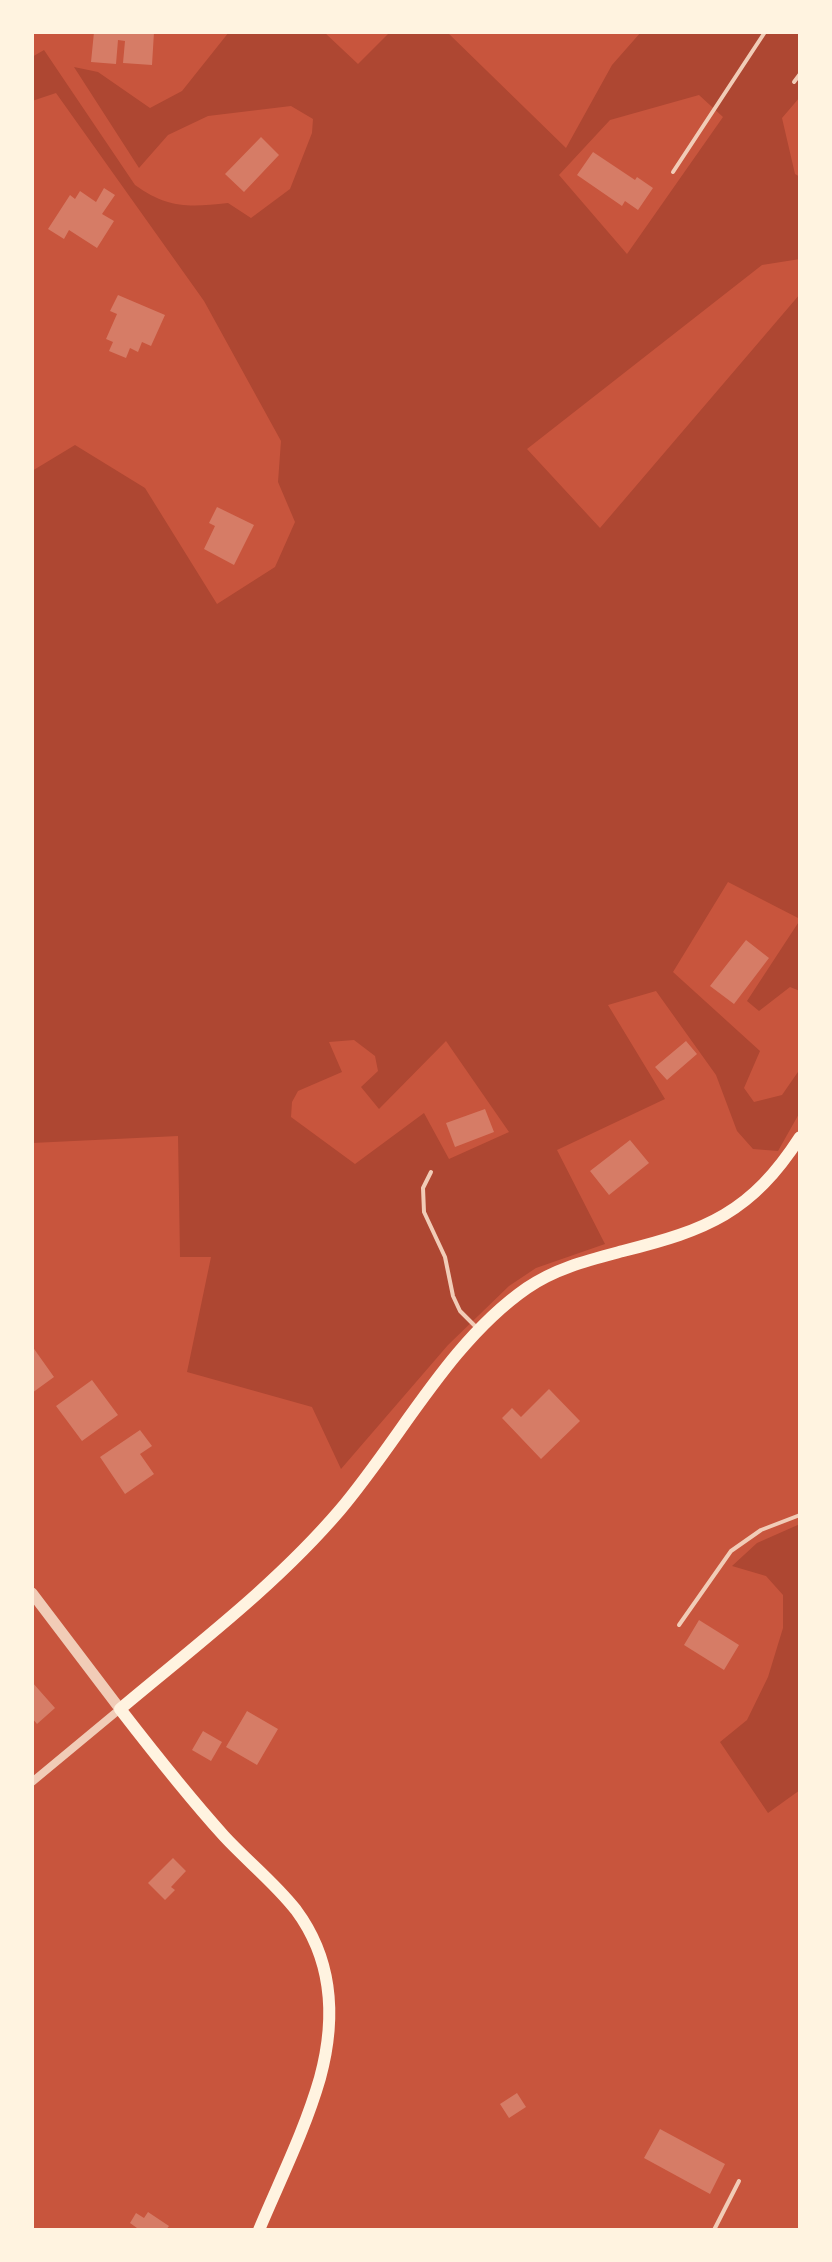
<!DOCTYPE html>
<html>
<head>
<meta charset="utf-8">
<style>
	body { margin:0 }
	#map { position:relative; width:832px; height:2262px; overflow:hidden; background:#c8553d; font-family:Poppins,sans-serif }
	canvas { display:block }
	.frame { position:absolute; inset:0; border:34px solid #fff3e0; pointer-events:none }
</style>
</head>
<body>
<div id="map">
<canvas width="832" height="2262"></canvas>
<div class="frame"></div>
</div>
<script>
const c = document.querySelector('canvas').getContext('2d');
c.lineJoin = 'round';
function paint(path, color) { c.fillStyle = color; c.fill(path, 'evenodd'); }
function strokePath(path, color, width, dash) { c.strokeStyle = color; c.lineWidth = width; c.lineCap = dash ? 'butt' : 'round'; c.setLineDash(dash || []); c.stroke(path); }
paint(new Path2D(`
	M229 32H324L358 64 390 32H447L566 148 612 65 641 32H800V97L782 118 795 174 800 177V259L762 265 527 449 600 528 800 294V919L728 882 673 972 760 1051 744 1088 754 1102 782 1095 800 1069V1112L778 1151 753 1149 737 1131 716 1075 656 991 608 1005 665 1099 557 1150 605 1244 536 1268 509 1286 448 1345 341 1469 312 1407 187 1372 211 1257H180L178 1136 32 1143V471L75 445 145 488 217 604 275 567 295 522 278 482 281 441 204 301 56 93 32 101V57L44 50 135 185C168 209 190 207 228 203L251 218 290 189 312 133 313 119 291 106 208 116 168 135 139 168 74 67 98 72 150 108 182 91ZM699 95 723 117 627 254 559 175 610 120ZM354 1040 375 1056 378 1071 361 1087 379 1109 446 1041 509 1132 449 1159 424 1113 355 1164 291 1117 292 1102 298 1091 342 1072 329 1042Z
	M800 920V991L790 987 759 1011 747 1001Z
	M800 1524V1790L768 1813 720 1742 747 1720 768 1677 783 1628V1595L766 1576 732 1566 757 1543Z`), '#ae4732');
paint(new Path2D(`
	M94 32H154L152 65 123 63 125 41 118 40 116 64 91 62Z
	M261 137 279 155 244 192 225 174Z
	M593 152 635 180 637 177 653 188 638 210 625 201 622 206 577 175Z
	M104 188 115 195 102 214 114 221 97 248 69 230 64 239 48 229 70 195 75 199 80 191 96 202Z
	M118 295 165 315 151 346 142 342 138 352 130 348 126 358 109 351 113 342 106 339 117 314 110 311Z
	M217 507 254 525 234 565 204 549 215 526 209 523Z
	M746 940 769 958 734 1004 710 986Z
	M686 1041 697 1054 667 1080 655 1067Z
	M485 1109 494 1132 455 1147 446 1123Z
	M630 1140 649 1163 609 1195 590 1171Z
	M32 1346 54 1377 32 1393Z
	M92 1380 118 1415 82 1441 56 1406Z
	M549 1389 580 1421 541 1459 502 1418 512 1408 521 1417Z
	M140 1430 152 1446 140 1454 154 1474 125 1494 100 1457Z
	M699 1620 739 1645 724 1670 684 1645Z
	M32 1682 55 1708 37 1724 32 1718Z
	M247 1711 278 1729 257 1765 226 1747Z
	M203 1731 222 1742 211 1761 192 1750Z
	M173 1858 186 1871 171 1887 175 1890 165 1900 148 1883Z
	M517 2093 526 2107 509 2118 500 2104Z
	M660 2129 725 2164 710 2194 644 2158Z
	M148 2212 169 2226 166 2230H136L137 2228 130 2223 136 2213 144 2218Z`), '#d67c66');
strokePath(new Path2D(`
	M794 82 800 74
	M673 172 765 32
	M431 1172 423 1188 424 1212 445 1257 453 1296 460 1311 478 1329
	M679 1625 731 1551 761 1530 800 1515
	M714 2230 739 2181`), '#f1ccb7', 4);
strokePath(new Path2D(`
	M32 1782 120 1709`), '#f1ccb7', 8);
strokePath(new Path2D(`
	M32 1593 120 1709`), '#f1ccb7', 11);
strokePath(new Path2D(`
	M259 2230C280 2180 305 2130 320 2078 336 2019 333 1960 296 1910 275 1883 247 1861 224 1836 187 1795 154 1753 120 1709 195 1646 276 1585 340 1510 401 1438 449 1342 527 1288 556 1268 589 1260 623 1251 707 1230 751 1213 800 1137`), '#fff3e0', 12);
</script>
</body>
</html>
